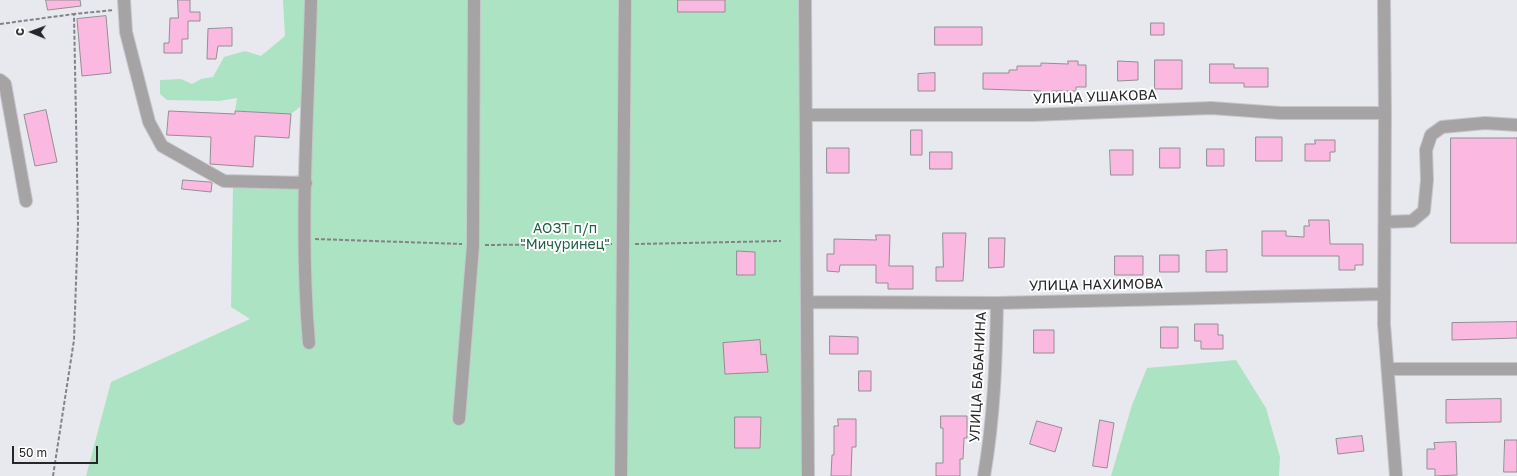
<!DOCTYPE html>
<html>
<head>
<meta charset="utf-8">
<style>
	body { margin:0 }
	#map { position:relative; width:1517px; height:476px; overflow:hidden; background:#e7e9ee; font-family:"Golos Text",sans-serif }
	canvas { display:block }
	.north { position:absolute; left:12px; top:12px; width:40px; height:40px; -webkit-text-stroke:3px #fff; paint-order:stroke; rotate:271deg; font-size:11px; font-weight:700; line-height:16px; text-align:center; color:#262628 }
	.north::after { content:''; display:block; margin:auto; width:14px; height:18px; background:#262628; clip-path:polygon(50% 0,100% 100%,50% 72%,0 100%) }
	.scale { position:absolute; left:12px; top:446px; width:86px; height:18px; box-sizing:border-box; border:2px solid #262628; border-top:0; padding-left:5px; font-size:12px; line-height:14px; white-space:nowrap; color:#262628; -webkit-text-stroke:3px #fff; paint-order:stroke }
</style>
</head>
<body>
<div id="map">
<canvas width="1517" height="476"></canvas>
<div class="north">С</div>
<div class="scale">50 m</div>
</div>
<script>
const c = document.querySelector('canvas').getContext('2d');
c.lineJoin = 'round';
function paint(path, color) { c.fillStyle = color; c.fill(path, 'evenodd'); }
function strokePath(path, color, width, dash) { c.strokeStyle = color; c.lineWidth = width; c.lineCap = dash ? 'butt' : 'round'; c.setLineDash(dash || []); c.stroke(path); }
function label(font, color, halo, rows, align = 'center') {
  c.font = font + ' "Golos Text",sans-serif'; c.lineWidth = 4; c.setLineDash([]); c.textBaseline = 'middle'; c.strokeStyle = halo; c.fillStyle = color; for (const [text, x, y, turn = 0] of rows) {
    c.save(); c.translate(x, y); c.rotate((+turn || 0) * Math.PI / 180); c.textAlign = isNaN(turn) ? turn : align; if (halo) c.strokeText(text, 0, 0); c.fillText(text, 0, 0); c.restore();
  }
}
paint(new Path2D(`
	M283 0H800L803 476H86L111 382 250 319 231 307 233 187 303 174 305 103 291 114 235 111 237 98 219 101 167 100 160 94V80L181 79 192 84 201 79 213 77 224 57 245 51 261 56 285 36Z
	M1236 360 1266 408 1280 457 1279 476H1111L1132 405 1147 368Z`), '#ace3c3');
const building = new Path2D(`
	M46 0H80L81 6 48 10Z
	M178 0H190V12H200V21H188V39H182V53H164V43H169L170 18H178Z
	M678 0H725V12H678Z
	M106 16 111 73 82 76 77 19Z
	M1151 23H1164V35H1151Z
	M935 27H982V45H935Z
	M232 28V46H218L216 59H207L208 29Z
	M1155 60H1182V89H1155Z
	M1068 61H1078V65H1086V87H1076V91H1052V101H1041V91L983 89V73H1009V70H1017V66H1041V63L1068 64Z
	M1118 61 1138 62V80L1118 81Z
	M1210 64H1234V68H1268V87H1244V83H1210Z
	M935 73V91H918V74Z
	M46 110 57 162 35 166 24 115Z
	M169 111 235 114V111L291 114 289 138 255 136 253 167 210 164 211 137 167 135Z
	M911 130H922V155H911Z
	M1256 137H1282V161H1256Z
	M1451 138H1517V243H1451Z
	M1315 140H1335V152H1330V161H1305V144H1315Z
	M827 148H849V173H827Z
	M1160 148H1180V168H1160Z
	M1207 149H1224V166H1207Z
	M1110 150H1133V175H1111Z
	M930 152H952V169H930Z
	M183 180 210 182 212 183 211 192 182 189Z
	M1309 220H1329L1330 244H1363V265H1355V270H1339V256H1262V231H1286V236L1304 237V226H1309Z
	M943 233H966L963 281H936V267H943Z
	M876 235H890L889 266H913V289H888V283H876V265H840L839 272 827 271V254H834V239L876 240Z
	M989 238H1005L1004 267 989 268Z
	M1227 250V272H1206V251Z
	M737 251 755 252V275H737Z
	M1160 255H1179V272H1160Z
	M1115 256H1143V275H1115Z
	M1517 322V338L1452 340V323Z
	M1195 324H1218V335H1223V349H1201V341H1195Z
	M1161 327H1178V348H1161Z
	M1034 330H1054V353H1034Z
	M830 336 858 337V354H830Z
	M760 340 761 355 766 354 768 372 725 374 723 343Z
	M859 371H871V391H859Z
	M1501 399V422L1446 423V400Z
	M941 416H967V438H964L963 459H960V476H936V463H943V428H941Z
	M735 417H761L760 448H735Z
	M838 419H856V447H852L851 476H831L832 455H834V426H838Z
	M1100 420 1114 423 1107 468 1093 466Z
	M1037 421 1062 428 1055 452 1030 444Z
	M1362 436 1364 451 1338 454 1336 439Z
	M1505 440H1517V472H1504Z
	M1456 442 1457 475 1435 476V469H1427V449H1435L1434 443Z`);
paint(building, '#fbb9e1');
strokePath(building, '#938e90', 1);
const minor = new Path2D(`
	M124 0 126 32 149 122 162 146 224 181 306 183
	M805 0 808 476
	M1384 0 1385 113 1384 324 1396 476
	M0 80 5 84 26 201
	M806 115H1032L1211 108 1280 113H1385
	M1385 222 1412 221 1424 211 1427 180 1426 150 1431 135 1442 127 1485 123 1517 125
	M808 302 997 303 1384 294
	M309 343C299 229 308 114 311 0
	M1388 369H1517
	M459 419 473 245 474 0
	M621 476 625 0
	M984 476C994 418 996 361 997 303`);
strokePath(minor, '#c4c6ca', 14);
strokePath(new Path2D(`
	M0 24 74 14
	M315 239 462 244
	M635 244 781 241
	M485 245 612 244
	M53 476 74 340 78 224 74 14 114 10`), '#828386', 2, [4, 2]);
strokePath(minor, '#a5a3a4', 12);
label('14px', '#262628', '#fff', [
	["УЛИЦА УШАКОВА",1095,97,-2],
	["УЛИЦА НАХИМОВА",1096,285,-1],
	["УЛИЦА БАБАНИНА",978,377,-87]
]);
label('14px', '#1f6343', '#fff', [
	["АОЗТ п/п",565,229],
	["\"Мичуринец\"",565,245]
]);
</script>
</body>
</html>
